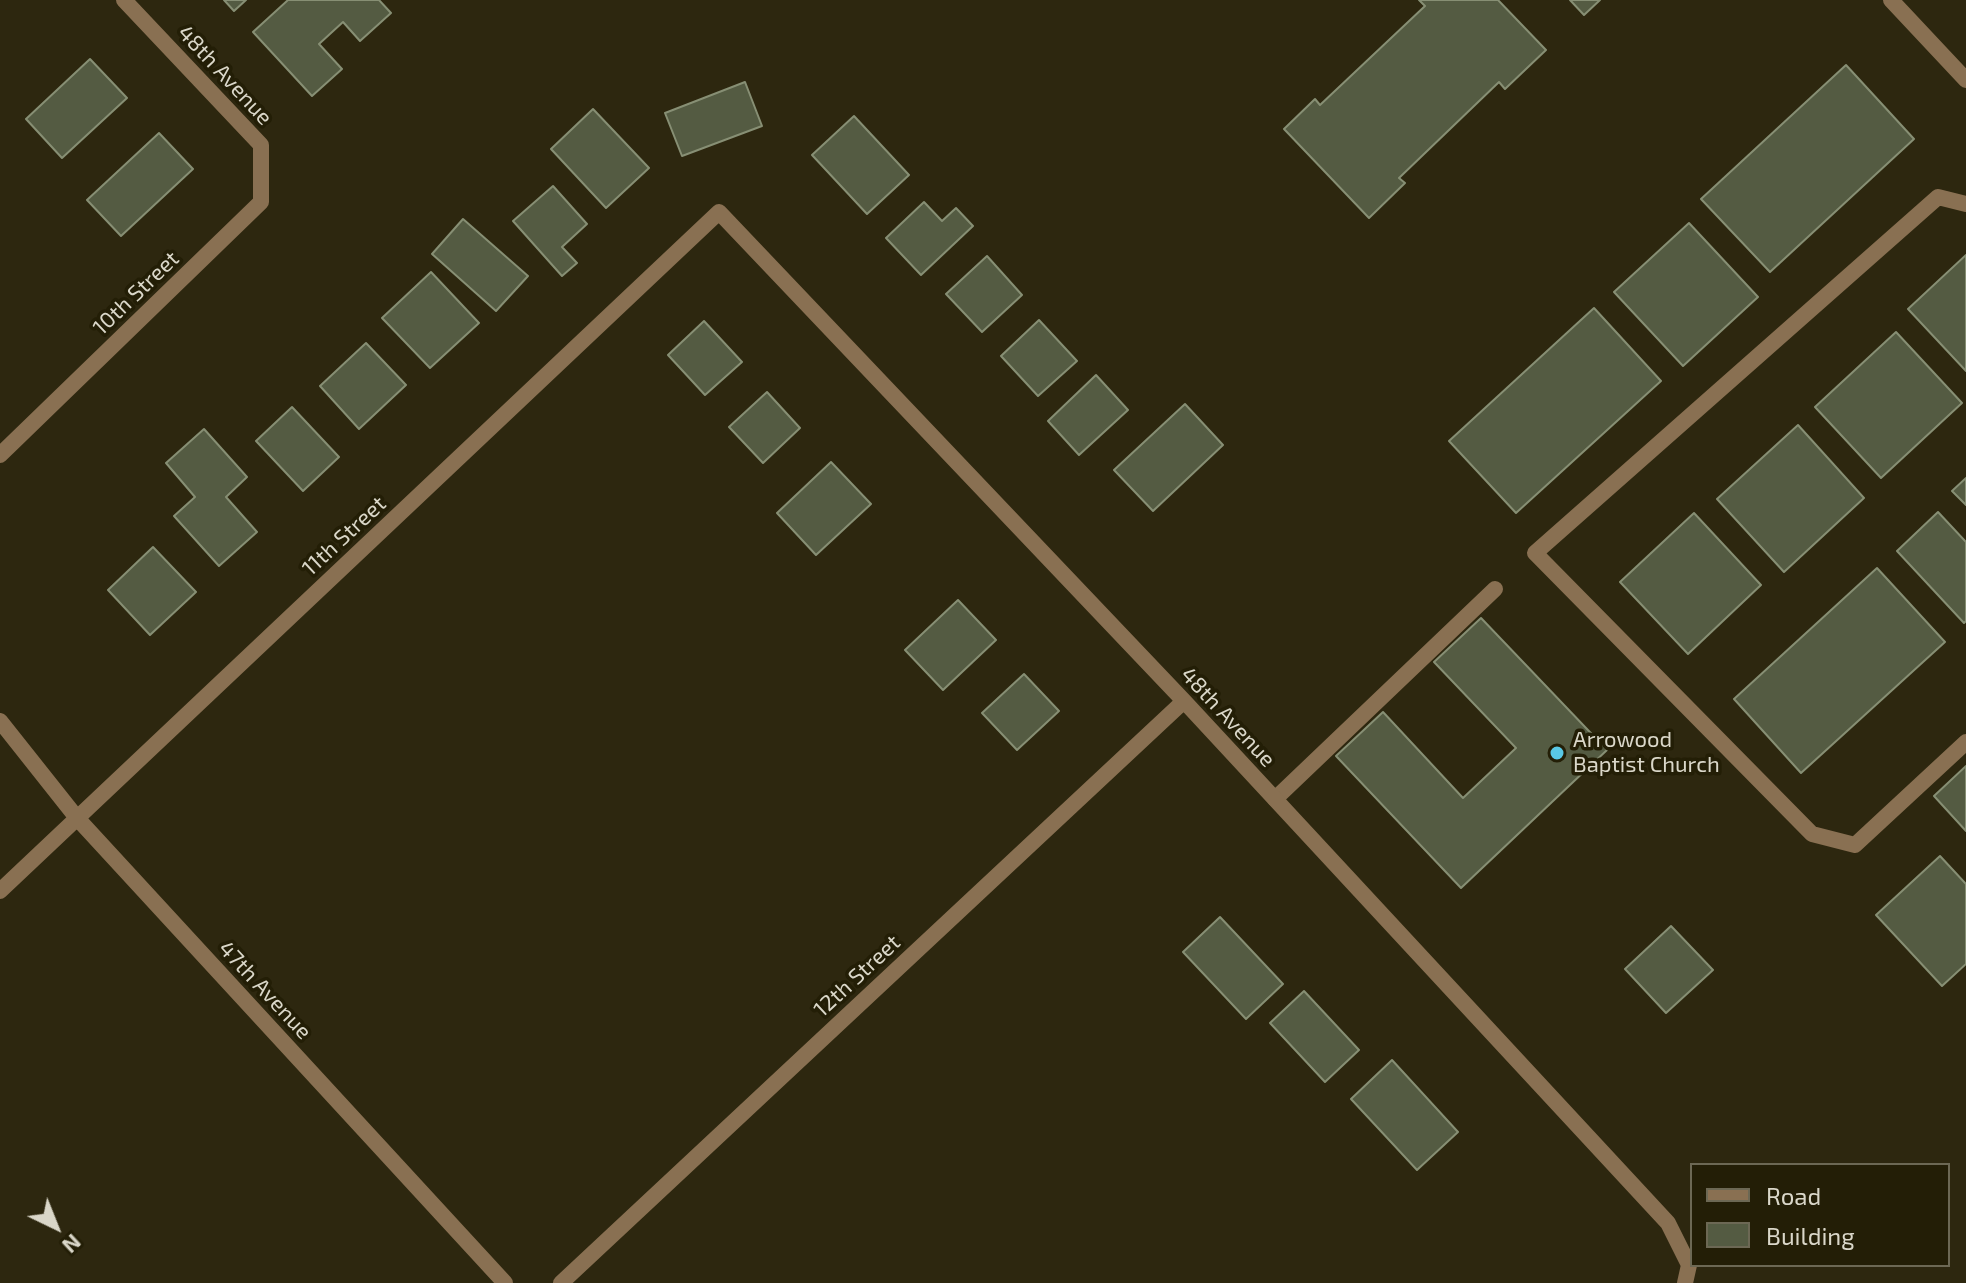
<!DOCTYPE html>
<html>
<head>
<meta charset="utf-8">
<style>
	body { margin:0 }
	#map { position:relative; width:1966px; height:1283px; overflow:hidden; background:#2d270f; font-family:"Exo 2",sans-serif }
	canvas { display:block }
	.legend { position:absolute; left:1690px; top:1163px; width:260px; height:104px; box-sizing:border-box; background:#231e06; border:2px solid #6c6854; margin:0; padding:10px 14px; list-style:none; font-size:24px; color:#dad7c9 }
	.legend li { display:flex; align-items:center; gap:16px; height:40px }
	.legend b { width:40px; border:2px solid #6c6854 }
	.north { position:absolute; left:16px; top:1187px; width:80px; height:80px; -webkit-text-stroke:6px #231e06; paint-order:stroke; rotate:137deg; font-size:22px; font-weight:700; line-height:32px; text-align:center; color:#dad7c9 }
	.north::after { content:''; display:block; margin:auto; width:28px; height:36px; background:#dad7c9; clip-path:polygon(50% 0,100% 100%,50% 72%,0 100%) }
</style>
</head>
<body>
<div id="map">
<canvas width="1966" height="1283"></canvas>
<ul class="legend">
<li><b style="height:10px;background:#897052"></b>Road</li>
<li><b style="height:22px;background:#545b42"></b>Building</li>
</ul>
<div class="north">N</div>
</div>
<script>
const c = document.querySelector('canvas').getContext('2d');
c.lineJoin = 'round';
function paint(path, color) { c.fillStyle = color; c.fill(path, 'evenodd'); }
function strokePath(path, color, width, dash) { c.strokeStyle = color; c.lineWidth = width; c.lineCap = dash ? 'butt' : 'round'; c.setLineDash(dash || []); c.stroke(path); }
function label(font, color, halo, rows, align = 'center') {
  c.font = font + ' "Exo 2",sans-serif'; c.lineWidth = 7; c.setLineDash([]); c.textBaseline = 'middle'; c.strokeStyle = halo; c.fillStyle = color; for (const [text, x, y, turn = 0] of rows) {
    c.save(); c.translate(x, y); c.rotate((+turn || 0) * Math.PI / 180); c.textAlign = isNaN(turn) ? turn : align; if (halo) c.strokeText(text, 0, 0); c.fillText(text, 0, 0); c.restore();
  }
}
const building = new Path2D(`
	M224 0H246L234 11Z
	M288 0H379L391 13 360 41 343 22 319 44 342 69 312 96 253 32Z
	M1419 0H1498L1546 50 1505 89 1499 82 1399 178 1405 183 1369 218 1284 129 1315 99 1320 105 1425 6Z
	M1570 0H1600L1584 15Z
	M90 59 127 98 62 158 26 119Z
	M1846 65 1914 139 1770 272 1701 199Z
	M745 82 762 126 682 156 665 113Z
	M593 109 649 168 606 208 551 149Z
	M854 116 909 175 867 214 812 155Z
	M159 133 193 169 121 236 87 200Z
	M553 186 587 224 562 247 577 263 562 276 513 221Z
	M924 202 942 221 956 208 973 226 921 275 886 238Z
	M463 219 528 276 496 311 432 254Z
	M1689 223 1758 297 1683 366 1614 292Z
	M1966 255V371L1908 309Z
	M987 256 1022 295 982 332 946 294Z
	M431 272 479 323 430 368 382 318Z
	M1594 308 1661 381 1516 513 1449 441Z
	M1039 320 1077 361 1038 396 1001 356Z
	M704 321 742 362 705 395 668 355Z
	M1896 332 1962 403 1881 478 1815 407Z
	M366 343 406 385 359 429 320 386Z
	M1096 375 1128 410 1079 455 1048 421Z
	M767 392 800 428 763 463 729 427Z
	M1185 404 1223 445 1153 511 1114 470Z
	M292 407 339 457 303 491 256 441Z
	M1798 425 1864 498 1784 572 1717 499Z
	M204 429 247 477 226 497 257 532 219 566 174 516 195 497 166 463Z
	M831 462 871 504 816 555 777 513Z
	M1966 478V505L1952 491Z
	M1938 512 1966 542V621L1964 623 1897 551Z
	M1694 513 1761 585 1688 654 1620 582Z
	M153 547 196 592 150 635 108 590Z
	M1877 568 1945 642 1801 773 1734 699Z
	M958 600 996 640 943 690 905 650Z
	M1481 618 1607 750 1461 888 1336 756 1383 712 1463 798 1516 748 1434 662Z
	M1024 674 1059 711 1017 750 982 713Z
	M1966 766V831L1934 796Z
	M1940 856 1966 884V964L1942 986 1876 915Z
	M1220 917 1283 984 1246 1019 1183 952Z
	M1671 926 1713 970 1666 1013 1625 969Z
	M1304 991 1359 1050 1325 1082 1270 1023Z
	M1392 1060 1458 1132 1417 1170 1351 1099Z`);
paint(building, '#545b42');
strokePath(building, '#878f74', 2);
strokePath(new Path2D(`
	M1966 204 1938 197 1535 553 1812 834 1855 845 1966 742
	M1275 799 1495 589`), '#897052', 16);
strokePath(new Path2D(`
	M1891 0 1966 80
	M0 455 261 202V145L124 0
	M0 721 77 818 505 1283
	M0 891 719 212 1184 701 1668 1223 1689 1265 1685 1283
	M561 1283 1184 701`), '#897052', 16);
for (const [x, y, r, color] of [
	[1557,753,8,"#59c8e5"]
]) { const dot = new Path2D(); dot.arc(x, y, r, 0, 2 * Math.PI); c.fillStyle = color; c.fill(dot); strokePath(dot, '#231e06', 3); }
label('22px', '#dad7c9', '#231e06', [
	["48th Avenue",225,75,47],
	["10th Street",136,293,-44],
	["11th Street",344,536,-43],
	["48th Avenue",1228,717,47],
	["12th Street",857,976,-43],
	["47th Avenue",265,990,47]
]);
label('22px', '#dad7c9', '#231e06', [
	["Arrowood",1573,740],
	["Baptist Church",1573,765]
], 'left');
</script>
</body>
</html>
